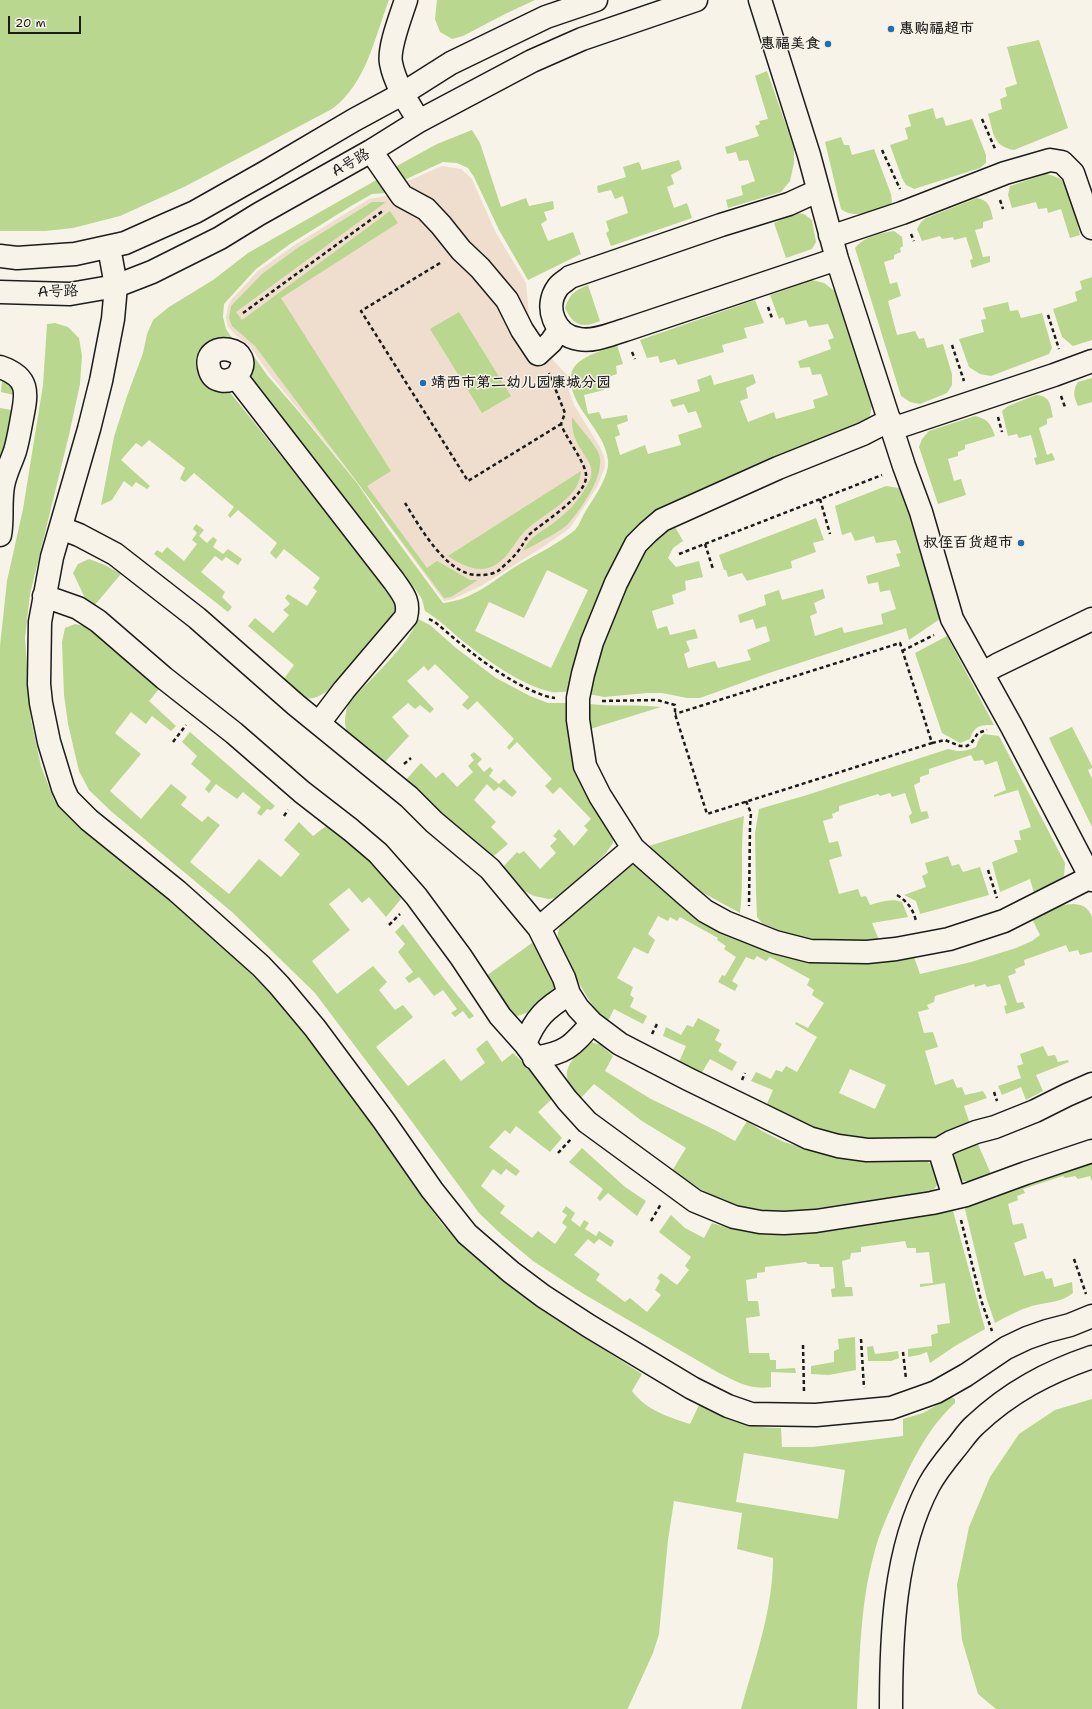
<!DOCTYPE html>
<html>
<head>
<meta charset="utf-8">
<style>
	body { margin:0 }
	#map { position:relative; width:1092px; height:1709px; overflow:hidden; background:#f7f3e8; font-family:"Shantell Sans",sans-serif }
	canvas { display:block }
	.scale { position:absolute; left:8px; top:16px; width:73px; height:18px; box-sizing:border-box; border:2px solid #1c1c1c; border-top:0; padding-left:5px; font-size:12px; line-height:14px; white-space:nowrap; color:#1c1c1c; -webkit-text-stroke:3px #f7f3e8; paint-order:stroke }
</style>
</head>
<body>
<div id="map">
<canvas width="1092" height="1709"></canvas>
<div class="scale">20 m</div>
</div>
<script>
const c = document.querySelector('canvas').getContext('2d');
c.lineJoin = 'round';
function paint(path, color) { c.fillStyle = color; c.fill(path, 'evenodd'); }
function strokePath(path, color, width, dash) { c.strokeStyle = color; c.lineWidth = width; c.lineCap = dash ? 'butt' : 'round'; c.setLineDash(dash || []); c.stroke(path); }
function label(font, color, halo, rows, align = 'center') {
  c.font = font + ' "Shantell Sans","LXGW WenKai TC",sans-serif'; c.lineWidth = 3; c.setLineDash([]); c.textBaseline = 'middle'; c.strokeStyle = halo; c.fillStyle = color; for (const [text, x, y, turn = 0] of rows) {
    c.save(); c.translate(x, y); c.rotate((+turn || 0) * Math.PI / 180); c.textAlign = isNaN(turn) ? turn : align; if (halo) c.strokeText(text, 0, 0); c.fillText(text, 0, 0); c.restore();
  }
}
paint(new Path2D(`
	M442 166 461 169 472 179 496 233 526 283 529 316 538 339 550 357 567 375 569 391 574 405 600 447 604 457 605 467 597 487 570 528 546 545 481 586 453 599 444 601 358 483 268 372 249 345 238 337 228 327 226 318 228 306 231 300 258 271 293 246 369 199 390 195 401 184Z`), '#efdecd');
paint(new Path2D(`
	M0 0H389C374 38 367 83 332 109L184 187 120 216 73 228 45 231H0Z
	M437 0H535L505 14 463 36 452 39 440 32 435 19Z
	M1039 40 1068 128 1014 150C992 146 994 133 988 114L1002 109 1000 99 1007 96 1005 88 1017 84 1007 47Z
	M767 71 794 148V163L790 181 781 192 728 208 726 200 743 195 741 186 755 181 748 160 739 161 736 152 727 154 725 147 759 136 755 126 760 124 759 121 768 119 755 76Z
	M933 108 936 119 943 117 946 126 972 119 986 155V163L980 168 914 189 906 185 902 178 890 145 908 139 905 128 911 126 908 115Z
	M472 130 480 143 501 207 526 198 529 206 553 201 554 209 544 212 547 220 541 224 548 241 573 232 581 254 528 280 499 230 474 177 468 168 457 163 443 162 402 181 395 167 437 144Z
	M841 137 844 145H849L852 155 874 149 891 194 892 202 889 207C874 210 854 220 841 209L825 142Z
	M679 160 682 169 671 175 674 184 667 187 674 208 687 203 692 218 611 246 606 233 609 231 606 221 628 213 623 196 615 199 611 190 598 193 597 186 626 177 623 167 639 162 642 170Z
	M1046 174C1052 175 1058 177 1063 181 1072 189 1077 222 1080 235L1070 238 1061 209 1048 213 1047 208 1038 209 1036 202 1012 208 1008 195 1010 186Z
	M378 179 386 193 372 194 351 206 290 244 256 269 224 304 223 317 226 329 234 341 204 350 228 390 394 597 399 608 394 619 333 687C307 706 305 700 283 680L294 665 248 626 255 618 273 633 289 615 283 610 290 604 285 598 288 594 307 606 317 591 313 588 320 578 284 549 276 559 270 553 277 543 238 510 230 518 228 515 234 507 194 473 185 482 180 479 185 468 149 440 142 447 136 443 121 460 150 486 147 489 136 482 132 487 124 481 112 500 101 505 114 437 126 399 143 353 147 334 153 320 169 307 213 280 248 253Z
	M977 198C990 201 990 207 993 219L983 222V228L975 230 983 257 990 256V262L972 268 970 260 973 259 966 237 954 240 953 237 942 239 940 236 922 241 917 229 921 222 926 218Z
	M372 202H386L236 312 242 320 390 211 398 223 281 298 391 471 367 486 427 568 437 561 470 580H478L451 597 444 598 255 346 232 326 229 318 231 306 262 274 296 249Z
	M796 213 804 214 812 220 816 242 812 249 786 258 774 223Z
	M894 231 902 237 903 246 900 248 901 252 894 255V259L884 262 890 284 897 282 901 296 888 301 897 335 915 331 919 339 924 338 927 348 943 344 952 374V385L947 393 920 404 910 402 901 396 855 248C863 237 881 233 894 231Z
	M1092 277V340L1073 346 1062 337 1053 309 1077 301 1075 292 1082 289 1080 281Z
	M812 280 824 283 836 292 872 405 870 416 860 423 662 512 571 691C565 691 558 693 552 692 521 686 484 658 459 638 448 628 438 619 425 611L422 599 406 576 297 439 268 399 248 378 253 366V355L267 375 299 412 357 483 387 527 443 603C473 600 494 580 518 565 537 554 558 544 575 530 579 526 581 519 584 514 592 500 610 477 608 460 605 430 567 405 571 375 574 357 602 351 617 345L623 364 616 366 617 374 602 379 604 390 584 395 588 414 599 412 602 419 627 415 628 421 617 425 620 435 615 437 620 455 645 445 648 454 681 445 678 435 702 427 696 411 688 413 684 404 673 407 670 400 700 391 697 380 711 375 714 385 753 374 756 383 746 388 748 398 740 401 748 422 774 412 776 419 815 408 813 400 828 395 821 374 812 375 810 367 800 368 798 361 831 349 828 340 834 338 828 324 809 327 806 320 786 325 783 317 779 319 770 295ZM547 570 588 590 551 668 475 631 489 602 524 618Z
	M588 285 600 321C582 329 573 325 565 308 569 295 575 290 588 285Z
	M755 300 764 323 744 328 747 338 722 345 724 352 678 365 675 359 660 363 658 356 647 358 640 340Z
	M1008 302 1010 311 1018 310 1021 318 1042 313 1052 348 1049 354 991 376 980 374 969 367 959 339 984 332 981 320 986 319 983 308Z
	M459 312 511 396 482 413 430 329Z
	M55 323 68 327 79 338 82 356 80 384 69 435 30 594 25 638 31 720 41 766 54 800 58 806 81 829 170 899 227 950 283 1006 366 1116 425 1201 442 1224 464 1248 495 1274 550 1315 642 1374 632 1391C646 1410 668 1417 690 1424L699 1405C725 1421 751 1428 781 1428L782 1447H813L903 1436V1419L923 1413 951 1397 955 1399V1403C928 1428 913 1459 898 1492 889 1512 879 1533 874 1554 860 1605 860 1657 857 1709H741C755 1659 773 1610 773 1558L737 1549 742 1513 674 1501 668 1540 659 1634 653 1653 628 1708 627 1709H0V646L7 581 23 509 43 385 47 324ZM744 1453 845 1470 838 1519 736 1502Z
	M0 371 20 391 0 467V408L11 410 14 395 1 392 2 381 0 380Z
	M1092 378V402L1078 406C1074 397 1072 391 1078 382Z
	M1036 395C1051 396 1050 405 1053 417L1047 419V424L1039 428 1047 455 1052 453 1055 460 1036 465 1034 458 1037 457 1031 435 1019 438 1017 434 1008 436 1002 411 1008 406Z
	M975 416C988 419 991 424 995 436L965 445V449L958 452V456L948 459 954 481 961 479 966 495 938 504 919 447 922 439 929 431Z
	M572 417C578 426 596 445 599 454 606 475 581 509 568 524 560 532 534 545 523 551 532 534 542 532 556 521 568 512 579 500 586 487 588 483 591 479 591 476 593 465 587 460 582 451 575 440 571 430 572 417Z
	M581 471C580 500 541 514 524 532 512 545 507 562 488 568 475 572 458 563 448 556Z
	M886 486 899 488 904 498 940 619 909 640 906 628 766 674 700 698H687L662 693H647L604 697 589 694 592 673 612 613 647 542 674 525 683 541 673 548 668 558 676 567 699 561 703 577 685 581 686 590 672 595 674 604 652 611 657 629 667 626 670 635 695 629 698 638 686 641 690 651 684 654 688 668 715 661 718 668 751 660 747 650 770 641 766 626 756 629 753 619 740 623 738 615 766 605 764 595 779 590 782 600 823 589 825 598 814 603 817 613 810 616 815 636 842 627 844 633 883 624 881 614 896 609 890 590 880 592 878 582 868 584 866 576 900 566 896 554 901 553 896 540 876 543 874 536 855 541 851 532 842 535 835 506Z
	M816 518 824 540 813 543 816 552 791 561 792 568 747 581 742 573 728 577 726 570H724L719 555Z
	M196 524 204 530 199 536 207 543 213 537 217 540 213 547 223 554 228 549 242 559 238 565 226 557 222 561 215 556 201 572 225 592 222 597 232 607 228 612 154 554 157 550 162 553 167 547 184 561 197 544 192 540 197 533 193 529Z
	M89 559 105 565 121 574 94 606 85 598 73 573 78 564Z
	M418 619 430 625 456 648 496 678 530 696 548 703H568L613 834V843L606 853 561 897 549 899 534 896 524 891 501 869 517 852 519 854 524 851 540 869 556 853 550 846 557 839 553 836 559 829 574 846 588 830 584 826 591 819 560 787 553 794 545 786 552 779 517 742 509 750 507 747 514 739 477 701 468 710 462 705 469 697 435 664 428 671 424 666 407 681 434 709 430 713 420 705 415 709 408 703 392 717 409 736 384 763C358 745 337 740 348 704 367 682 409 645 418 619Z
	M75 624 85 626 97 634 159 689 149 701 176 726 171 731 152 716 146 724 131 712 115 733 141 754 110 791 141 819 171 784 187 797 181 805 202 822 208 816 220 825 190 862 229 894 259 859 281 877 300 854 284 840 299 822 313 836 326 826C353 847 383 868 401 899L386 917 369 897 362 903 349 888 329 904 350 930 312 961 337 994 373 966 387 982 379 990 395 1010 403 1005 413 1017 376 1047 408 1086 444 1059 461 1081 485 1063 476 1049 487 1040 502 1062 513 1053 531 1070 552 1099 538 1112 562 1138 550 1152 516 1126 510 1134 505 1130 489 1147 520 1171 516 1176 506 1169 501 1175 493 1169 481 1186 505 1206 500 1213 532 1238 538 1231 555 1244 567 1227 562 1223 567 1215 562 1212 566 1206 575 1213 571 1220 580 1227 584 1220 589 1223 585 1229 596 1236 599 1231 614 1241 611 1247 599 1239 594 1244 588 1239 574 1255 600 1274 596 1280 625 1302 630 1298 647 1312 661 1295 655 1290 660 1281 657 1278 661 1273 677 1285 689 1270 685 1266 691 1257 659 1232 671 1215 685 1228 704 1238 712 1223C740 1232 764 1236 793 1235L952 1207 985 1329 955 1346 930 1363 927 1352 919 1355 908 1357V1349L932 1346 931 1335 938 1333 937 1325 950 1323 945 1283 920 1287V1284L933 1283 929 1252 916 1253V1248H907L905 1241 861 1247V1252L851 1253 850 1259 842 1261 845 1287H852L853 1296 832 1297 831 1289 835 1288 833 1267H820L819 1264H808L806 1262 765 1267V1272L757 1273V1278L746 1280 748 1301H758L760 1316 746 1318 749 1353H769L770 1360H776V1369L795 1368 796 1373 771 1372V1387C750 1390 737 1382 719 1373L582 1293 533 1261 502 1235 479 1213 407 1115 315 993 232 912 112 812 89 790 79 771 68 724 64 695 62 642 65 628Z
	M947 636 994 725C980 725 975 725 970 739L960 743 942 733 915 653Z
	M589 704C613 707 637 704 661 707L587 730Z
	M1072 727 1092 766V768L1088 770 1092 779V827L1049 738Z
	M190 732 275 806 271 810 267 809 261 816 257 813 261 807 243 792 237 799 216 784 209 793 205 789 211 781 191 764 197 756 182 742Z
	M984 734 999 736 1065 863 1064 876 1050 887 1034 893 1030 879 1000 892 992 862 1018 852 1014 840H1021L1019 831 1031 827 1018 790 994 797V795L1006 790 997 761 985 765 983 760 974 761 971 755 929 769V774L920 777V782L914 785 921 812 927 811 929 818 911 824 909 816 912 813 905 793 892 797 890 793 880 796 878 794 839 806V811L832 814 833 818 823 821 829 843 838 841 842 856 829 860 839 894 858 889 861 897 866 896 870 905C881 902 891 898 902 902L908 917 872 923 879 940 841 945 798 939 762 923 757 917 756 891 755 833 759 809 807 795 948 749C959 752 965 752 976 747L979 739Z
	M474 752 482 759 477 764 484 772 490 767 493 770 489 776 499 784 504 779 517 792 512 797 499 787 494 791 487 784 474 800 496 822 491 827 508 844 489 860 405 781 421 763 436 778 443 772 457 787 473 772 468 766 474 760 470 755Z
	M744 816C740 848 744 880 740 913L696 889 649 846Z
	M948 856 952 866 959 864 963 872 980 867 989 895 920 914 916 901 904 895 926 887 922 876 928 873 925 863Z
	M631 865H640L662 886 848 962 871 964 914 957 920 974 971 962 1016 948 1032 941 1040 935 1031 917C1046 911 1083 891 1092 917 1092 923 1092 944 1092 952L1080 955 1078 950 1069 952 1066 945 1024 960 1025 965 1015 969 1016 973 1008 976 1017 1003 1023 1002 1025 1008 1006 1014 1004 1006 1007 1005 1000 984 987 987 985 984 975 987 974 984 935 996 934 1002 927 1005 929 1009 918 1012 924 1033 933 1032 938 1047 925 1051 935 1085 953 1079 957 1088 962 1087 965 1095 983 1091 987 1098 964 1106 970 1124C955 1131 938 1140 922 1142 894 1146 848 1139 822 1131 802 1125 783 1116 765 1108L773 1090 751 1081 756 1072 771 1079 776 1070 782 1072 786 1066 797 1072 817 1037 795 1024 796 1022 808 1028 824 1003 812 995 814 990 807 985 810 979 770 957 766 961 757 956 754 960 746 957 732 981 738 985 735 991 718 982 722 975 725 976 736 957 724 949 726 946 717 940 718 938 680 917 677 921 670 917 668 921 658 916 648 934 655 940 648 954 634 947 617 978 633 987 630 995 634 998 630 1007 647 1016 643 1024 614 1009 607 1023C591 1006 581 987 570 966 566 957 558 948 558 938 557 930 561 924 565 919ZM850 1069 886 1085 875 1109 839 1093Z
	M403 924 446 981 474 1016 469 1019 463 1011 455 1017 451 1013 457 1009 443 990 434 996 419 977 409 983 405 978 413 972 398 952 405 944 395 932Z
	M536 940C541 950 553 968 556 978 561 999 532 1012 517 1016L508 1012 486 976Z
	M698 1018 720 1030 715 1040 722 1044 718 1051 737 1062 732 1071 710 1059 701 1074 678 1064 686 1046 663 1036 666 1027 681 1035 687 1025 693 1027Z
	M591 1042 601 1045 613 1056 605 1071 651 1099 715 1130 735 1141 747 1121 762 1131 784 1142 807 1149 919 1157C933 1163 937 1169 937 1185 935 1188 932 1192 929 1193 905 1201 878 1200 853 1203 827 1206 784 1216 760 1212 728 1208 698 1188 672 1171L686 1148 642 1121 594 1084 580 1099C575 1093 568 1086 567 1077 565 1064 581 1049 591 1042Z
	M1043 1046 1048 1056 1055 1055 1058 1062 1068 1060 1069 1062 1036 1075 1043 1091 1026 1100 1021 1087 1002 1095 998 1086 1021 1078 1017 1066 1023 1064 1020 1054Z
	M977 1142 991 1174 970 1181H961C952 1170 951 1165 956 1152Z
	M582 1148 625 1187 646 1201 637 1216 608 1193 600 1201 597 1198 603 1189 569 1162Z
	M1092 1159V1181L1090 1176 1078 1179 1075 1176 1065 1178 1063 1176 1023 1189 1025 1193 1017 1196 1018 1200 1008 1204 1013 1225 1023 1223 1027 1238 1014 1243 1024 1276 1043 1271 1046 1279 1052 1278 1054 1287 1072 1282 1073 1293C1061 1303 1046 1302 1032 1306 1019 1310 1007 1316 995 1323L987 1300 964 1205Z
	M855 1337 856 1370 829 1375 811 1374V1366L834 1362V1351L839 1349 838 1339Z
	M873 1346 875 1354 898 1351 899 1358 891 1361H868L867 1347Z
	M1092 1399V1709H996L978 1694 962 1640 957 1585 969 1527 990 1477 1019 1434 1055 1410Z`), '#b9d78f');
const minor = new Path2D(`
	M406 0C401 16 388 48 391 63 395 84 408 103 419 121
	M760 0 809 155 837 259 904 466 921 512 952 619 1012 727 1092 880
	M371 151 402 196 426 209 441 225 461 250 480 268 507 300 522 330 538 354 551 342 559 330
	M818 193H813L789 204 721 225 570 277C567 280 561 283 558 287 543 307 555 336 579 339 594 342 611 334 625 330L837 259
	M830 235 842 233 902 213 1005 173 1050 160 1062 162 1073 173 1092 228
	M109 247 116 286 113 319 101 381 89 429 52 557 40 622 39 684 41 703 49 742 63 788 68 799 89 820 177 891 261 966 279 985 315 1028 384 1121 432 1190 467 1234 511 1272 543 1296 589 1326 692 1388 728 1406 751 1414 816 1415 891 1408 936 1392 966 1375 1006 1348 1027 1338 1047 1331 1070 1325 1092 1316
	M0 256 17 258 75 254 125 243 163 226 195 212 264 173 354 120 402 94 451 63 546 17 596 0
	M0 292 70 294 116 286 152 272 220 238 259 214 371 151 419 121 532 61 582 39 696 0
	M0 367C30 377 27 393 22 418 20 429 18 441 15 451 11 463 5 474 3 486 0 503 3 519 0 535
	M236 377C227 383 214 382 210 371 198 337 262 346 236 377L394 581C403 594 410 601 406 617L344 690 319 723
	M890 420 863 434 778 468 662 520 648 532 636 544 616 583 592 642 583 674 578 698V720L585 766 600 796 633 848 685 894 705 911 725 922 775 942 810 951 867 952 896 949 949 939 1004 921 1083 881 1090 876
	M892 429 1054 375 1092 361
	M61 528 79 535 115 554 197 618 296 705 409 797 434 822 490 869 539 928 564 978 569 994 578 1008 592 1023 620 1044 688 1079 809 1138 838 1146 867 1150 939 1149 951 1142 976 1132 995 1127 1035 1111 1067 1095 1092 1084
	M44 596 78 608 98 621 164 678 234 733 302 792 351 830 378 853 416 896 461 957 500 1016 525 1044 567 1100 587 1122 695 1201 734 1217 760 1222 784 1223 816 1221 932 1203 966 1195 1026 1173 1092 1151
	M983 673 997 665 1092 619
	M539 928 633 848
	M525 1044C535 1018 546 1008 569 994
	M534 1058C566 1053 571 1047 592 1023
	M939 1149 954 1197
	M891 1709C891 1635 894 1551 929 1485 936 1472 945 1461 954 1450 961 1442 967 1432 975 1425 1010 1392 1048 1372 1092 1357`);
strokePath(minor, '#1c1c1c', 25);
strokePath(new Path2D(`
	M982 119 996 151
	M882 150 900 189
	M1000 200 1003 209
	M911 234 914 241
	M440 263 361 311 468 481 561 424
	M768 307 772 318
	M243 313 384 210
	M1048 315 1059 349
	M952 345 964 381
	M632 352 635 359
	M1061 396 1065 407
	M998 417 1002 432
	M820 499 830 534
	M405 503C420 527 447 577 480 575 486 575 493 574 498 571 505 565 514 557 519 550 526 540 526 536 536 529 550 518 584 496 586 478 588 465 566 439 561 424L565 413 549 373
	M705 544 713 569
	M679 554 882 475
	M429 619 435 622C464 647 491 670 526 688 535 692 545 697 555 698
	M902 651 934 635
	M602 701 657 700 675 705V714L707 814 932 743 900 643 675 714
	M173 742 186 725
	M932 743 945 740 960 746H967L972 742 978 733 987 730
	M404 764 411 758
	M746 801 751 813 750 826 749 906
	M284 816 288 810
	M988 870 997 898
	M897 895C908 902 913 909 916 921
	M389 925 400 914
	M652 1034 657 1024
	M742 1080 745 1073
	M994 1092 997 1101
	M558 1153 571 1139
	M961 1220 981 1300 992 1331
	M651 1221 661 1204
	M1074 1259 1086 1294
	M861 1339 864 1388
	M803 1345 804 1391
	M903 1352 906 1379`), '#1c1c1c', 2.5, [4, 3]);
strokePath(minor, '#f7f3e8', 22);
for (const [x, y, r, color] of [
	[891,29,4,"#1f6fb2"],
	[828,44,4,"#1f6fb2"],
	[423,383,4,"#1f6fb2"],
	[1021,543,4,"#1f6fb2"]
]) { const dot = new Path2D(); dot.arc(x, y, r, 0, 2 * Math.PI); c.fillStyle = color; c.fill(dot); strokePath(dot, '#f7f3e8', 1.5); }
label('bold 15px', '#1c1c1c', '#f7f3e8', [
	["惠购福超市",899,29],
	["惠福美食",820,44,"right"],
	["靖西市第二幼儿园康城分园",431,383],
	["叔侄百货超市",1013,543,"right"]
], 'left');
label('15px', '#1c1c1c', '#f7f3e8', [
	["A号路",351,163,-30],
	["A号路",58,292,-2]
]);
</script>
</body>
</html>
